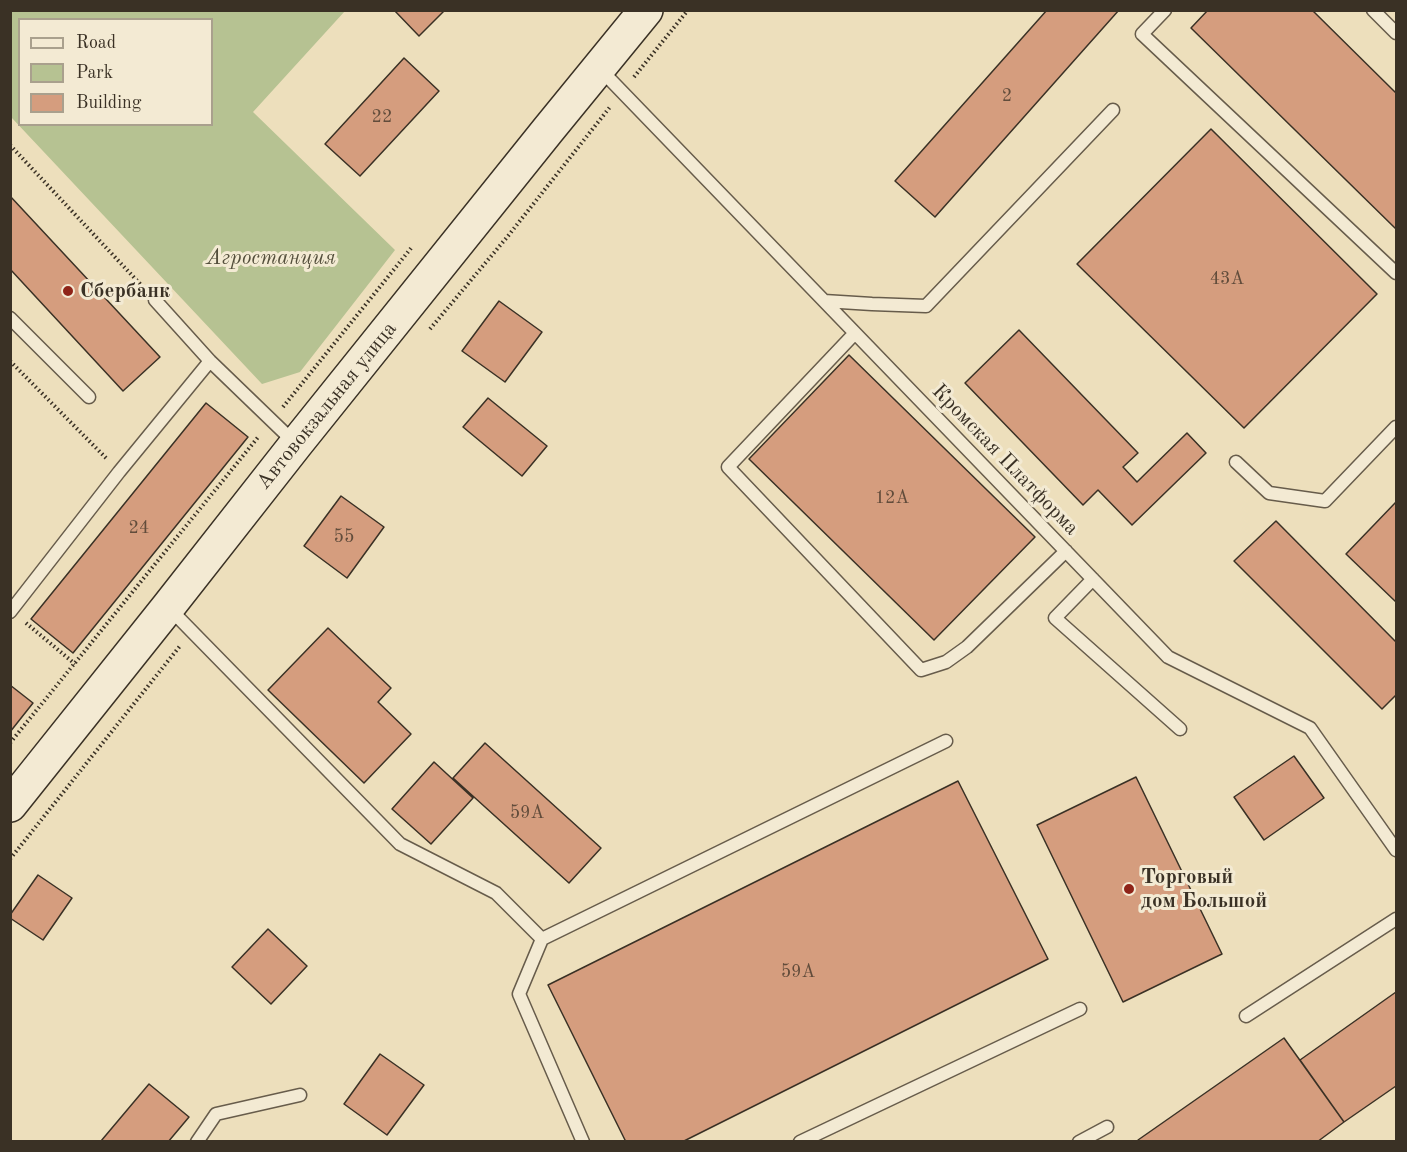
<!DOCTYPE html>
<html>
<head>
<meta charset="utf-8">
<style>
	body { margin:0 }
	#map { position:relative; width:1407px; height:1152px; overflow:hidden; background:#eddfbc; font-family:"Old Standard TT",serif }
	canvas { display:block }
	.frame { position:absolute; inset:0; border:12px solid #3a3125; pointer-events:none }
	.legend { position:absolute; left:18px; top:18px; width:195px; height:108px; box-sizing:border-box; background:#f3ead3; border:2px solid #a9a08d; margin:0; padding:8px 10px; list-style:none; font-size:18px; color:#3a3125 }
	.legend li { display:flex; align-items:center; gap:12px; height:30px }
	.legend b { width:30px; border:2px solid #a9a08d }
</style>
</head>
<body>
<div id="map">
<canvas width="1407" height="1152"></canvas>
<div class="frame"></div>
<ul class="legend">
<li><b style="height:8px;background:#f3ead3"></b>Road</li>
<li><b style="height:16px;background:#b6c292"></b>Park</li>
<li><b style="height:16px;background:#d59d7e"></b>Building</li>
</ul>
</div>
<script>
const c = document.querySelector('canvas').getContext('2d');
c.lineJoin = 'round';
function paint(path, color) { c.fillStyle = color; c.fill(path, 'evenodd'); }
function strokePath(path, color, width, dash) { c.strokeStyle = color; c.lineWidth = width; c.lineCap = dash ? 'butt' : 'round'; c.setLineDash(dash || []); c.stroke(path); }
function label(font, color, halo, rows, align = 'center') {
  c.font = font + ' "Old Standard TT",serif'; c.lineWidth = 6; c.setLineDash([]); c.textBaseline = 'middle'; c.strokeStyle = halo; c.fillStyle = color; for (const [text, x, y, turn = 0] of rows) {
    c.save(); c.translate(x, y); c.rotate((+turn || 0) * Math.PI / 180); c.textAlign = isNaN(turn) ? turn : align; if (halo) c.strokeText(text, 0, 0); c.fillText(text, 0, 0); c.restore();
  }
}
paint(new Path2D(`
	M11 10 345 11 253 112 395 250 300 372 262 384 11 117ZM20 20H212V124H20Z`), '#b6c292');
const building = new Path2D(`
	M394 10H445L419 36Z
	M1047 10H1119L935 217 895 181Z
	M1208 10H1312L1396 93V229L1191 28Z
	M404 58 439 91 360 176 325 144Z
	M1211 129 1377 294 1244 428 1077 264Z
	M10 196 160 357 123 391 10 269Z
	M499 301 542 332 505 382 462 351Z
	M1019 330 1138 453 1123 467 1137 482 1187 433 1206 453 1132 525 1098 490 1083 505 965 383Z
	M849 355 1035 537 934 640 749 459Z
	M488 398 547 446 522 476 463 427Z
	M206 403 248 437 73 653 31 619Z
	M341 496 384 527 347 578 304 546Z
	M1396 502V602L1346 554Z
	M1276 521 1396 642V695L1382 709 1234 561Z
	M328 628 391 688 378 702 411 734 364 783 268 690Z
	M10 685 33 703 10 732Z
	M485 743 601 848 569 883 453 778Z
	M1294 756 1324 798 1264 840 1234 797Z
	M434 762 473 798 431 844 392 809Z
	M1136 777 1222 954 1123 1002 1037 825Z
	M958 781 1048 959 682 1142H626L548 985Z
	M38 875 72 898 43 940 10 918V915Z
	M268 929 307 966 271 1004 232 967Z
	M1396 992V1086L1344 1122 1300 1060Z
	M1284 1038 1344 1122 1317 1142H1139L1138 1140Z
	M380 1054 424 1085 387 1135 344 1104Z
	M149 1084 189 1117 168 1142 101 1141Z`);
paint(building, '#d59d7e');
strokePath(building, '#3a3125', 1.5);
const lane = new Path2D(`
	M1165 10 1142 34 1396 273
	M1373 10 1396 33
	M600 69 1168 657 1310 728 1396 850
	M155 300 210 361 295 443
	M824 301 872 304 926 306 1113 110
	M10 318 89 397
	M855 333 728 467 921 670 946 662 967 647 1066 551
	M1236 462 1269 493 1325 501 1396 427
	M1093 579 1055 618 1180 729
	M169 608 400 844 496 893 542 939 946 741
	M10 612 119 472 210 361
	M542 939 519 994 583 1142
	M1246 1016 1396 919
	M197 1142 216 1114 300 1095
	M800 1142 1080 1009
	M1079 1142 1107 1127`);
const secondary = new Path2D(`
	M10 805 168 607 296 444 548 130 646 10`);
strokePath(lane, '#675c4b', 15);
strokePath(secondary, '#3a3125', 36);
strokePath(new Path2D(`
	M634 77 688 10
	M10 145 142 286
	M430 329 508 236 610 107
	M10 361 107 459
	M283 407 412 247
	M26 623 75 664
	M10 743 259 436
	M10 859 180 646`), '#3a3125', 4, [1.5, 3]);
strokePath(lane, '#f3ead3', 12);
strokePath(secondary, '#f3ead3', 33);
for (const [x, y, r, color] of [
	[68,291,6,"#8f2418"],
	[1129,889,6,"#8f2418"]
]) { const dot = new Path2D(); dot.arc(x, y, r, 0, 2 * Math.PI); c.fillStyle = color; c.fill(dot); strokePath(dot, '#f3ead3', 2); }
label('18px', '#614c3b', null, [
	["2",1007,96],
	["22",382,117],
	["43А",1227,279],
	["12А",892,498],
	["24",139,528],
	["55",344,537],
	["59А",527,813],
	["59А",798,972]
]);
label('italic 21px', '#534e3b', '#f3ead3', [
	["Агростанция",271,258]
]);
label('bold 21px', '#3a3125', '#f3ead3', [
	["Сбербанк",80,291],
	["Торговый",1141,877],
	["дом Большой",1141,901]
], 'left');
label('21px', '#3a3125', '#f3ead3', [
	["Автовокзальная улица",327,406,-51],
	["Кромская Платформа",1005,460,46]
]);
</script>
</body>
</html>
